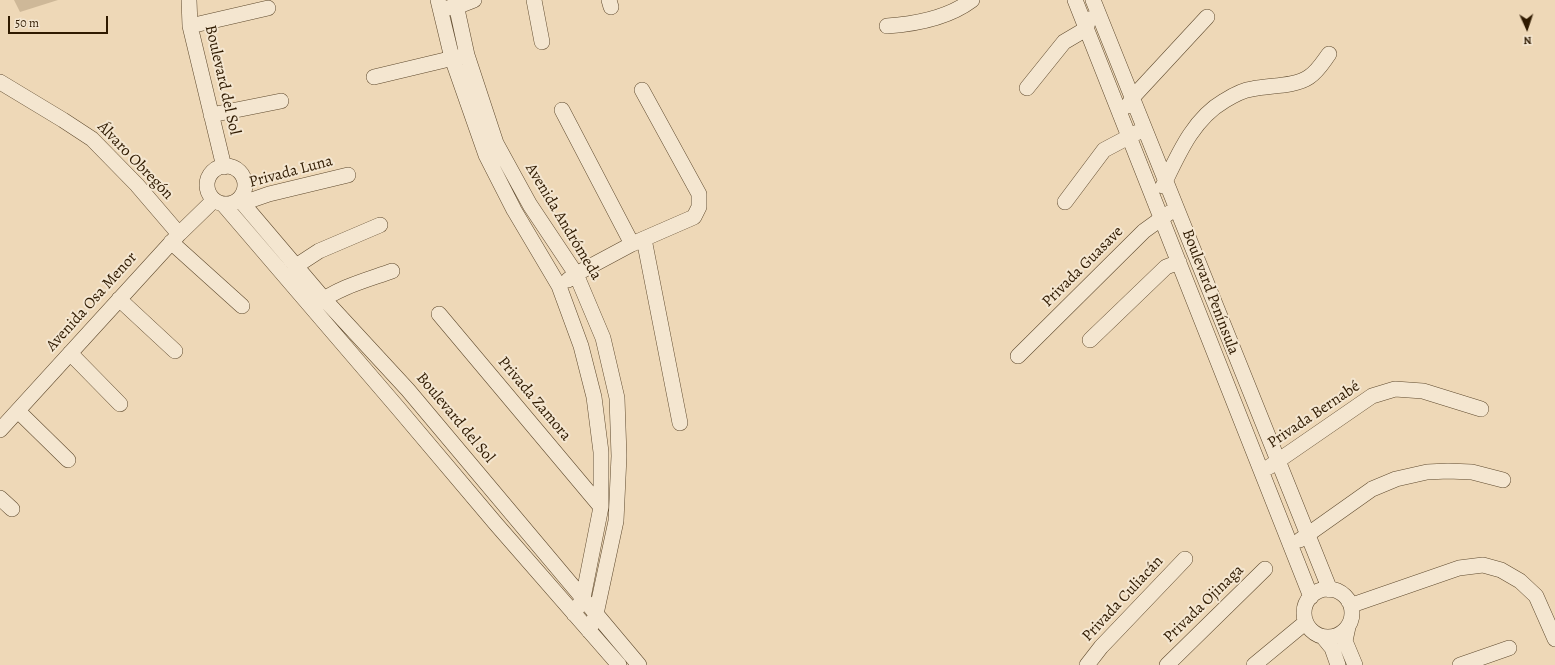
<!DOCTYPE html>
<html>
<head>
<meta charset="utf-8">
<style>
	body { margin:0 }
	#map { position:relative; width:1555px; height:665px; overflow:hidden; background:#eed8b7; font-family:Alegreya,serif }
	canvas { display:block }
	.north { position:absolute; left:1507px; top:8px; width:40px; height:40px; -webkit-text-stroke:3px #f4e6d0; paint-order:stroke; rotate:177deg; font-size:11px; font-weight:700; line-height:16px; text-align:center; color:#2f1a00 }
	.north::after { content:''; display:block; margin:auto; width:14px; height:18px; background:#2f1a00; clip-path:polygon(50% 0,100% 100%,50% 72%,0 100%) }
	.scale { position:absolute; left:8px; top:16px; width:100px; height:18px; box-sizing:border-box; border:2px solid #2f1a00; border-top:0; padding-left:5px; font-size:12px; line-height:14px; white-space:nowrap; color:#2f1a00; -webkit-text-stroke:3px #f4e6d0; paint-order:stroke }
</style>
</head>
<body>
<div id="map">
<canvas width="1555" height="665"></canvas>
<div class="north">N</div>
<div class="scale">50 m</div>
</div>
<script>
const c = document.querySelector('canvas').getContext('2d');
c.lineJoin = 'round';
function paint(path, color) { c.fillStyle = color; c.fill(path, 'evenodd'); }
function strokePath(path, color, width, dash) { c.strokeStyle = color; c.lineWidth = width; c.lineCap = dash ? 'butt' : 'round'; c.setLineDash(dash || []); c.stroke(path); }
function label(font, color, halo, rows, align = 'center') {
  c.font = font + ' Alegreya,serif'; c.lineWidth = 4; c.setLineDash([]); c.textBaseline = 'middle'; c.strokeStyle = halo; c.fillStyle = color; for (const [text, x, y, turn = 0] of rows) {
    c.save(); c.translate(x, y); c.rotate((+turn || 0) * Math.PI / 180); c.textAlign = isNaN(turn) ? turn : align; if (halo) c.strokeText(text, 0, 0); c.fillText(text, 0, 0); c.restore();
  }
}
paint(new Path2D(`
	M14 0H58L20 12Z`), '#ceb898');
const minor = new Path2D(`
	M189 0 190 26 224 167
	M438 0 452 58 486 155 514 210 559 286 581 346 594 397 601 452V507L583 598 574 614
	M455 0 467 55 496 143 530 205 576 274 603 338 617 398 619 456 616 521 596 614 589 631
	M534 0 542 42
	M609 0 611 7
	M1075 0 1311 597
	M1093 0 1330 590
	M446 8 456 7 474 0
	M190 26 268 8
	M887 26C916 24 948 18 972 0
	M374 77 462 56
	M0 82 63 120 92 139 137 185 179 234
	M1027 88 1064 42 1086 29 1089 19
	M1128 106 1132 98 1207 17
	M562 110 632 244
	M211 115 281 101
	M207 185a19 19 0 1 1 38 0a19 19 0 1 1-38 0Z
	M1163 186C1178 155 1193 119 1224 101 1232 96 1243 90 1252 89 1270 85 1294 87 1309 77 1318 71 1323 62 1329 54
	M239 199 324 299 408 390 639 665
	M1065 202 1104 150 1138 132
	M243 203 269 194 348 175
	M223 204 398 408 496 524 619 665
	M644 239 680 423
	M171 242 242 306
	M296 266 319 251 380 225
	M568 280 576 274 632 244 694 217 699 207V194L642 90
	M119 299 175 351
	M317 304C339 287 367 280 392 271
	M439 314 601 507
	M1090 340 1166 267 1179 262
	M70 353 120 404
	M1018 356 1144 231 1169 213
	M18 411 68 460
	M0 430 179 234 214 200
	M1269 467 1372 396 1395 389 1423 391 1481 409
	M0 498 12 509
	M1300 540 1372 489 1396 479 1427 472 1448 471 1472 472 1503 480
	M1304 613a24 24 0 1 1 48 0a24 24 0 1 1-48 0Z
	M1349 602 1355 604 1459 568 1483 565 1501 570 1520 581 1536 596 1555 639
	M1348 627 1345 641 1355 665
	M1323 637 1332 648 1338 665
	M1087 665 1101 647 1185 559
	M1167 665 1265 569
	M1254 665 1306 622
	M1460 665 1509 648`);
strokePath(minor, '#5f4a2e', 16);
strokePath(minor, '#f4e6d0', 15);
label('16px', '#2f1a00', '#f4e6d0', [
	["Boulevard del Sol",222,80,77],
	["Álvaro Obregón",135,161,46],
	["Privada Luna",291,172,-15],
	["Avenida Andrómeda",563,222,59],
	["Privada Guasave",1083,267,-45],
	["Boulevard Península",1210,292,69],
	["Avenida Osa Menor",92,302,-48],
	["Privada Zamora",534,399,50],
	["Privada Bernabé",1314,415,-34],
	["Boulevard del Sol",455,418,50],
	["Privada Culiacán",1123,599,-47],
	["Privada Ojinaga",1204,604,-44]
]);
</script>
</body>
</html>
